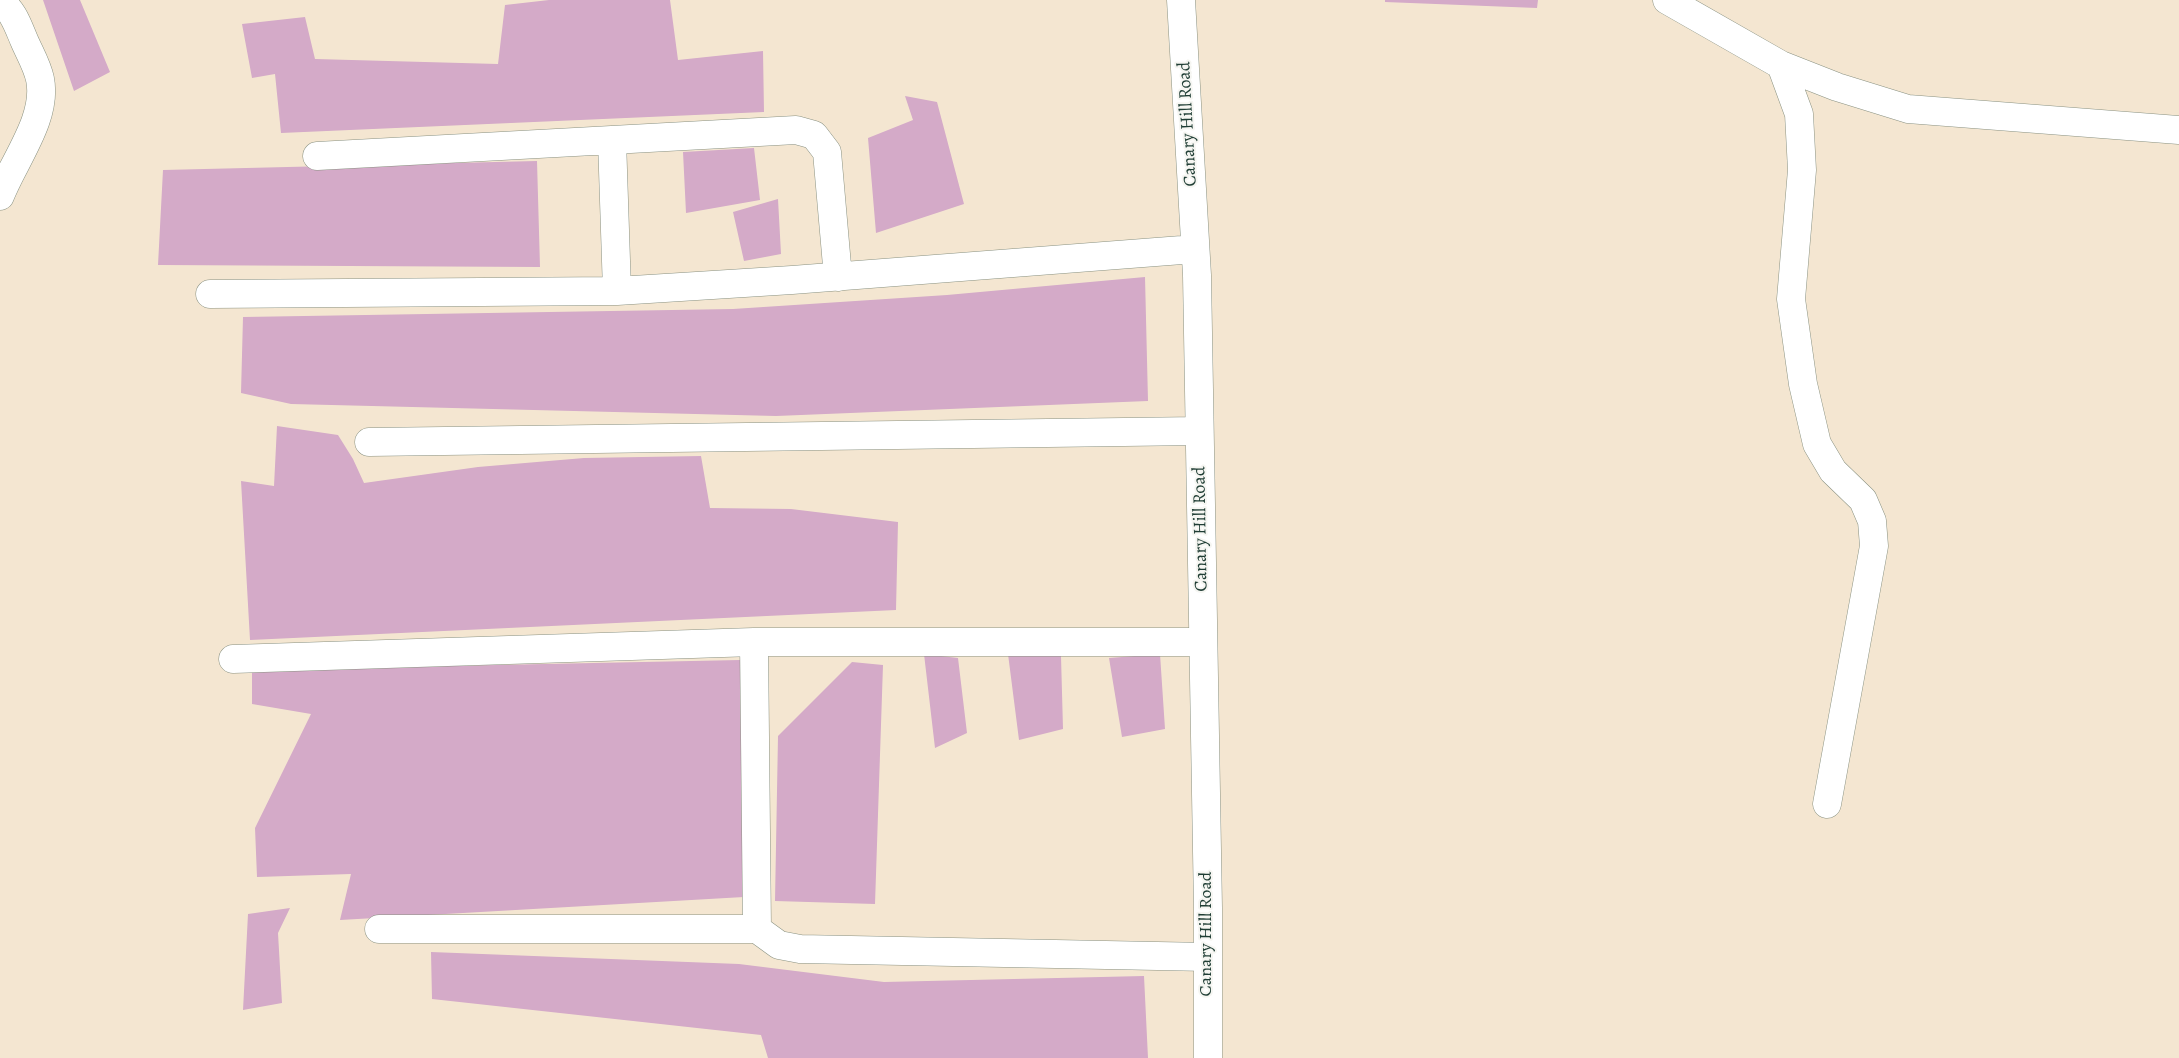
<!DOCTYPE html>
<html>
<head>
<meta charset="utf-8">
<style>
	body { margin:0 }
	canvas { display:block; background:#f4e6d1 }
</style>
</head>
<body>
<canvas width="2179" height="1058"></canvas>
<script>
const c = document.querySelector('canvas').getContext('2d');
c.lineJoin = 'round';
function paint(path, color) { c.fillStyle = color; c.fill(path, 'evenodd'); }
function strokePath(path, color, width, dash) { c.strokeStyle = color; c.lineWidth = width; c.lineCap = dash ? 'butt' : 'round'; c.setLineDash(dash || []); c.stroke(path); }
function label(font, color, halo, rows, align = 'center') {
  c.font = font + ' Alegreya,serif'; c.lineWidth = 4; c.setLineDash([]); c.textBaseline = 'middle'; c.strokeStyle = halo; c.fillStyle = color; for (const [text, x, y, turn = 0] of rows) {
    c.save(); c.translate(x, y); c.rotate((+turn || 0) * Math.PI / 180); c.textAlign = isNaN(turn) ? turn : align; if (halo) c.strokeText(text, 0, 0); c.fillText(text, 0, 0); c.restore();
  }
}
paint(new Path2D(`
	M43 0H80L110 72 74 91Z
	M549 0H670L678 60 763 51 764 112 281 133 275 74 252 78 242 24 305 17 315 59 498 64 505 5Z
	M1385 0H1538L1537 8 1385 2Z
	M905 96 937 102 964 204 876 233 868 138 913 120Z
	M754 148 760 200 686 213 683 152Z
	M537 161 540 267 158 265 163 170Z
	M778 199 781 254 744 261 733 212Z
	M1145 277 1148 401 776 416 291 404 241 393 243 317 733 309 947 295Z
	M277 426 338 435 353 459 364 483 478 467 584 458 701 456 710 508 791 509 898 522 896 610 250 640 241 481 274 486Z
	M924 654 958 658 967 733 935 748Z
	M1008 654 1061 656 1063 729 1019 740Z
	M1160 654 1165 729 1122 737 1109 658Z
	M740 660 744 897 340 920 351 874 257 877 255 828 311 714 252 704V670Z
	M852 662 883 665 875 904 775 901 778 736Z
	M290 908 278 933 282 1003 243 1010 248 914Z
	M431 952 739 964 884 982 1144 976 1148 1058H768L761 1035 432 999Z`), '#d4aac8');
const minor = new Path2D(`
	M1181 0 1197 275 1208 908V1058
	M1667 0 1781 65 1837 87 1908 109 2179 130
	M0 2C13 10 18 26 24 40 29 52 37 65 40 79 48 118 14 160 0 196
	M1781 65 1799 114 1802 170 1791 299 1803 384 1817 444 1833 471 1863 500 1872 521 1874 546 1827 804
	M612 140 617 291
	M317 156 796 130 814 135 827 152 838 277
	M210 294 617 291 792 280 1195 249
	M369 442 1199 431
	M233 659 754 642H1203
	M379 929H757L754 642
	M757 929 779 945 800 949 1208 957`);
strokePath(minor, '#8a9282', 29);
strokePath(minor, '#fff', 28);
label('18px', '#1f3d34', '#f6f6f2', [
	["Canary Hill Road",1188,124,-93],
	["Canary Hill Road",1201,529,-91],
	["Canary Hill Road",1207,934,-90]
]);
</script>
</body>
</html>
